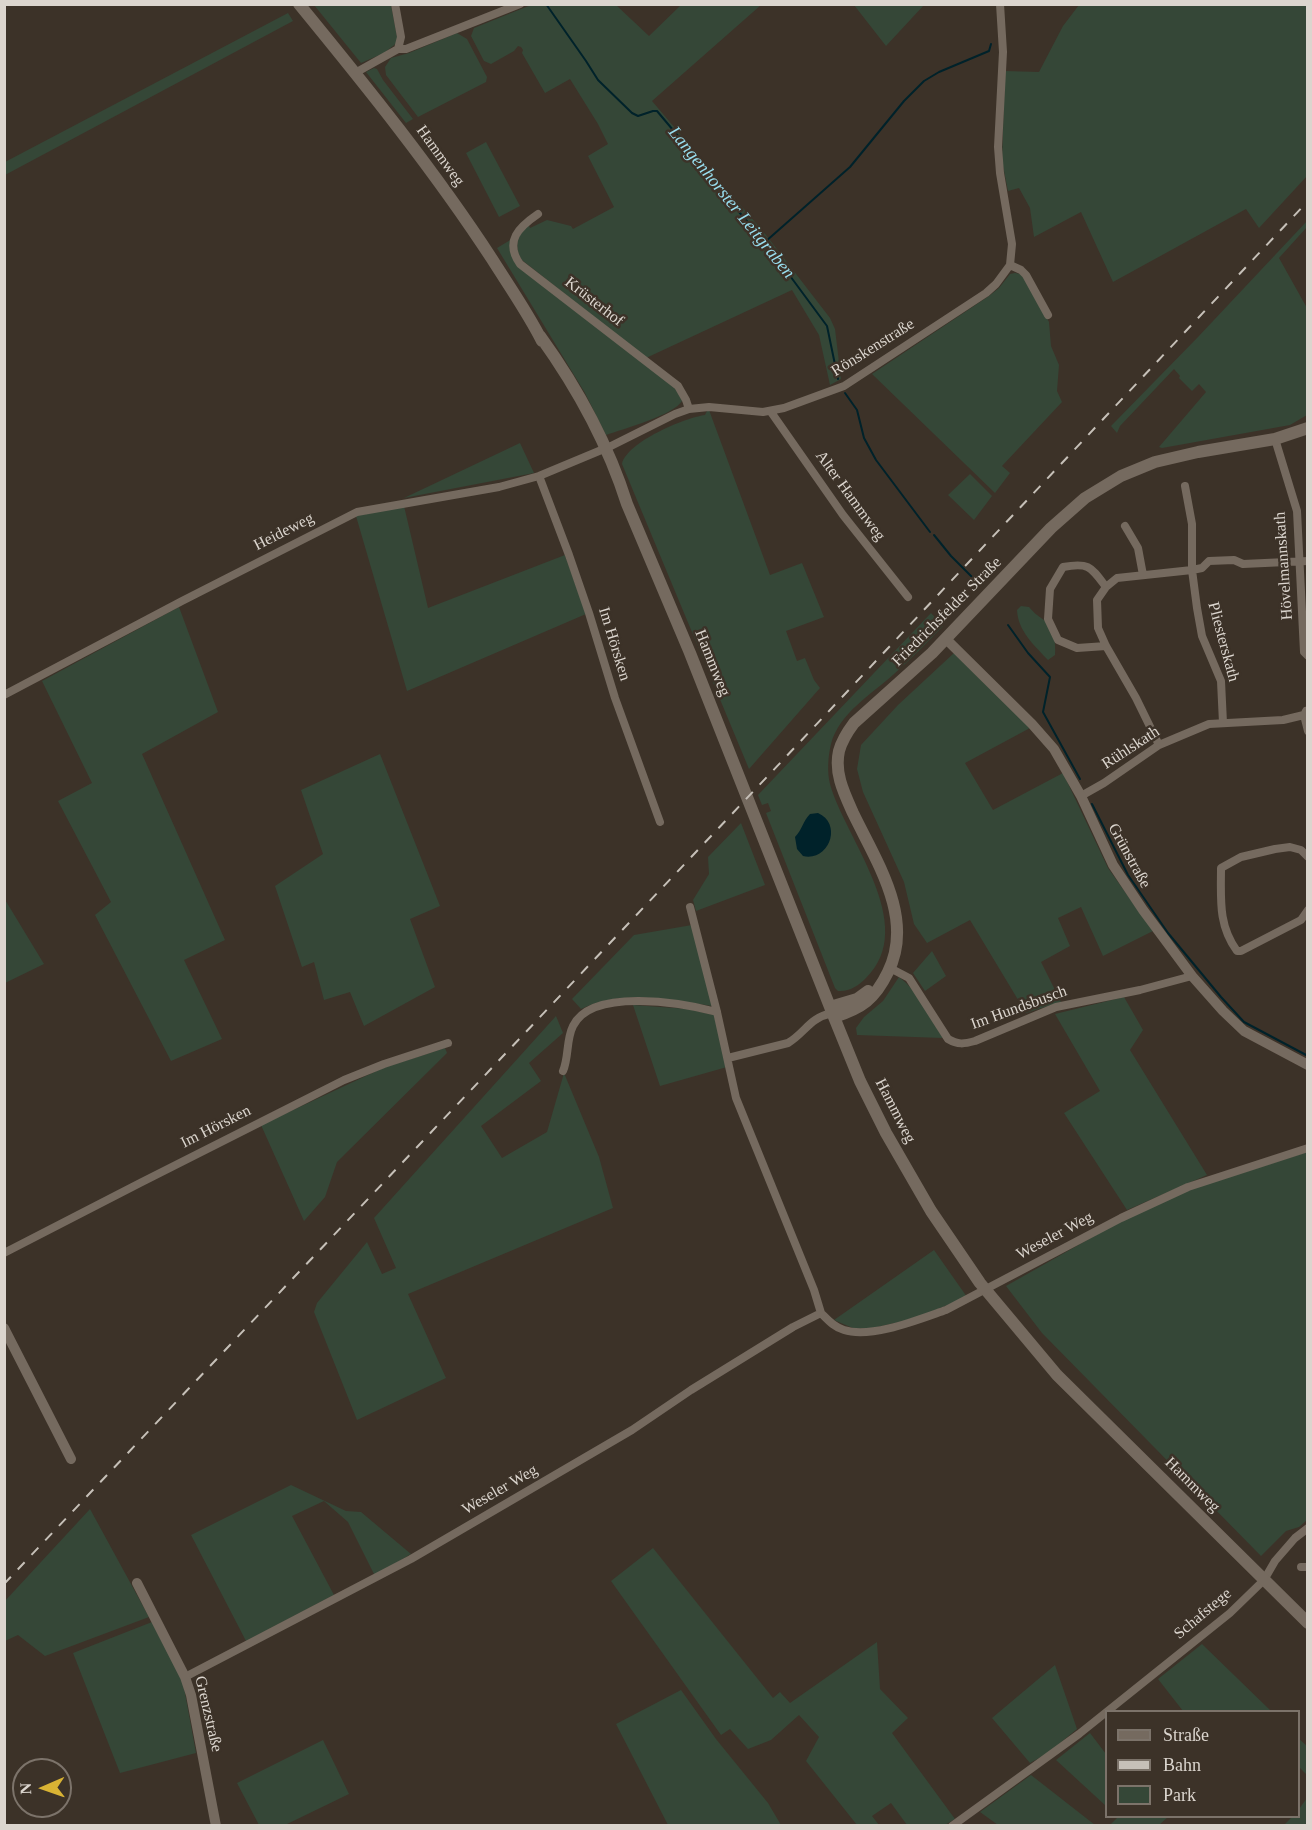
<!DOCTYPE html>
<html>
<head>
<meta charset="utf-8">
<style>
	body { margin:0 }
	#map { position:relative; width:1312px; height:1830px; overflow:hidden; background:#3c3228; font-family:Georgia,serif }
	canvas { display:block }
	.frame { position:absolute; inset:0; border:6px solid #dbd5ce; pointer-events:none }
	.legend { position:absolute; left:1105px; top:1710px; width:195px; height:108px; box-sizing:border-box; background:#3c3228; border:2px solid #7c736a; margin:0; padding:8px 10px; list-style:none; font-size:18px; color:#dbd5ce }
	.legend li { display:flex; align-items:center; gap:12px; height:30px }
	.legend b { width:30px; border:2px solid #7c736a }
	.north { position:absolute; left:12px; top:1758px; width:60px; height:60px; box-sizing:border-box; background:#3c3228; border:2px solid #7c736a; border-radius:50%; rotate:268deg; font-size:16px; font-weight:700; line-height:24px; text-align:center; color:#dbd5ce }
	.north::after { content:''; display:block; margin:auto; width:21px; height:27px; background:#d9b334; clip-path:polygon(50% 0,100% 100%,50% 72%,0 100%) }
</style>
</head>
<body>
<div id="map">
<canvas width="1312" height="1830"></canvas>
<div class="frame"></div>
<ul class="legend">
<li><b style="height:8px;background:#756a5f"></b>Straße</li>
<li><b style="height:8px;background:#c6c0b8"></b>Bahn</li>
<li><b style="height:16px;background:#354737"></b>Park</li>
</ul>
<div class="north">N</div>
</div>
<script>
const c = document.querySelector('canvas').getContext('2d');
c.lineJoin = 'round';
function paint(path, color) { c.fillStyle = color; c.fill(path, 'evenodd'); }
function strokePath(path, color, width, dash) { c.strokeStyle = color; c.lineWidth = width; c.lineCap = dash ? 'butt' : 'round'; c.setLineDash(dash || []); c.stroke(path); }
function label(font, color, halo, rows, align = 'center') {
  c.font = font + ' Georgia,serif'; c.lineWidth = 5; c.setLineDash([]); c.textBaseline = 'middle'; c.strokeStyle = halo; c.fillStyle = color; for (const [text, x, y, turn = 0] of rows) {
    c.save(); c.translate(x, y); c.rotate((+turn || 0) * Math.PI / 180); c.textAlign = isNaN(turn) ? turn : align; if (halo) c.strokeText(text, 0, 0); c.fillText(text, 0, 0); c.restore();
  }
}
paint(new Path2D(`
	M314 5H391L398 42 384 53 361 63Z
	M531 5H616L649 36 681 5H761L652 101 766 235 830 318 835 329 841 379 830 385 819 335 792 290 646 358 522 260C513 246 518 235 528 224L530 228 547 220 571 226 573 229 614 207 588 156 608 144 598 124 570 79 545 93 522 53 523 50 521 47 518 46 514 51 491 64 484 61 471 36 474 28Z
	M854 5H924L886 46Z
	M1079 5H1307V176L1259 228 1246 209 1113 282 1081 212 1034 237 1030 208 1019 188 1008 191 1002 161 1005 71 1039 72 1063 26Z
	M288 13 293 21 5 175V162Z
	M457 33 467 39 487 77 486 82 418 117 386 75 385 67 391 58 409 53Z
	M374 68 377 69 383 80 413 119 406 123 366 72Z
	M486 142 520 206 499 217 466 153Z
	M1307 221V227L1279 258 1307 308V415L1290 425 1162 448 1159 447 1206 392 1199 384 1192 391 1179 378 1180 376 1174 369 1120 426 1117 433 1111 426 1198 337Z
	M512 239 511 253 677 390 682 401C674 415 623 429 606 435L585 393 497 248Z
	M1015 273 1020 274 1024 278 1049 322 1051 346 1059 365 1057 391 1062 402 1002 466 1010 473 995 493 872 374 989 296 999 288 1010 274Z
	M709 410 770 575 802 563 824 617 786 631 797 661 805 658 814 680 820 688 749 769 622 464C627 442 684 418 705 415L707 411Z
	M520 443 534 473 404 498Z
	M970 474 992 496 974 520 948 495Z
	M404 506 428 608 565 555 586 614 407 691 356 516Z
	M1021 606 1029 607C1034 613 1037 615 1044 620 1054 627 1056 643 1055 655L1048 660C1034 645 1018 631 1017 610Z
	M179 607 218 712 142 754 225 940 184 960 222 1039 171 1061 95 915 111 902 58 801 92 783 42 681Z
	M931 613 943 626C927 643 911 659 894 674 872 694 839 713 831 744 828 756 827 772 830 784 845 839 920 925 866 978 858 986 849 992 838 991L835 988 766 813 771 811 768 803 762 805 758 795Z
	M954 653 1030 728 965 763 993 810 1063 773 1108 868 1153 931 1103 956 1081 907 1058 918 1070 946 1041 962 1061 1002 1026 1013 970 920 927 943 914 924 904 882 863 792 857 769 861 745 898 705Z
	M380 754 440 906 410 919 435 987 364 1026 350 992 324 1000 314 962 302 967 275 886 323 854 301 790Z
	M741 823 765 885 696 911 693 900 709 874 708 857Z
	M4 898 44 964 5 983H4Z
	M692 925 712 1006C668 1000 623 989 581 1009L572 999 634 935Z
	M932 951 946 976 925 991 913 973Z
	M899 977C919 992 930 1017 943 1038L857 1035 856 1028 864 1017 883 1001Z
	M1124 997 1143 1030 1130 1050 1207 1175 1127 1210 1064 1113 1100 1091 1055 1014Z
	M633 1005 688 1009 714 1015 727 1067 660 1086Z
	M556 1016 563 1033 529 1063 541 1081 481 1126 502 1158 547 1132 564 1073 599 1157 613 1208 408 1294 446 1378 357 1420 314 1312 317 1303 367 1242 382 1274 396 1268 374 1218Z
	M445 1048 447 1053 337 1162 325 1197 304 1221 261 1125 383 1068Z
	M1307 1152V1520L1299 1527 1286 1531 1261 1556 1042 1333 1006 1286 1119 1222 1188 1190Z
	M934 1250 967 1297 916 1318 873 1328 855 1329 834 1320Z
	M291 1485 346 1511 361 1512 411 1554 375 1576 348 1522 324 1501 292 1516 334 1595 246 1641 191 1535Z
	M90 1509 149 1617 45 1656 18 1635 5 1641 4 1602Z
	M653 1548 773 1698 780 1692 790 1703 877 1642 880 1689 908 1718 892 1733 955 1819 945 1825H907L891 1803 872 1816 879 1825H857L806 1761 819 1737 799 1715 771 1740 748 1749 730 1729 721 1735 611 1581Z
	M152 1622 183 1682 196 1753 120 1773 73 1653Z
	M1202 1644 1271 1711H1183L1158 1679Z
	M1055 1665 1077 1729 1048 1753 1030 1763 992 1718Z
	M681 1690 716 1739 768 1803 781 1825H668L616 1724Z
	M1090 1733 1106 1754V1806L1056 1760Z
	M1298 1738 1307 1746V1775L1299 1767Z
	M323 1740 349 1794 285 1825H259L237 1783Z
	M1031 1775 1095 1825H998L980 1812Z
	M1307 1798V1825H1284L1292 1817 1298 1816 1299 1809Z
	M1118 1817V1816L1168 1817 1159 1825H1110Z`), '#354737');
paint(new Path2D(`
	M818 813C843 824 829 862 803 856L797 849 795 837C802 830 803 821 810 814Z`), '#00222a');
strokePath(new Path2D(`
	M546 4 586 61 598 80 632 113 638 116 653 111H657L710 174 739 212 765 242 827 326 838 379
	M1005 5V4
	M765 242 850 167 904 101 924 81 939 72 989 51 991 44
	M845 393 857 410 864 438 876 460 930 532
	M934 535 951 556 972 577
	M1008 625 1028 653 1050 677 1043 712 1080 779
	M1092 804 1128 875 1168 933 1221 997 1244 1022 1308 1056`), '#00222a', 2);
strokePath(new Path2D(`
	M398 49H406L520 4
	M355 73 398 49 401 37 395 4
	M538 214C519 227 504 241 520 264L678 386 686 400 689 409
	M1010 265 1021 270 1026 275 1048 315
	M771 412 843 515 908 597
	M1275 439 1297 511 1304 652 1308 656
	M539 476 569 555 589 613 615 698 660 822
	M1185 486 1192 524V570L1197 608 1202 636 1221 681 1223 723
	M1125 526 1138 548 1143 575
	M1106 587C1091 567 1089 562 1063 567L1050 589 1048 619 1058 640 1077 648 1106 646
	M4 695 182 601 357 512 499 487 539 476 611 446 675 414 689 409 709 407 763 412 784 408 844 386 986 293 996 284 1010 265 1012 244 1000 173 998 147 1003 52 1000 4
	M1306 711 1304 715 1308 731
	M1159 745 1136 698 1106 646 1098 628 1097 600 1106 587 1117 578 1192 570 1202 568 1209 561 1234 560 1243 564 1308 561
	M1081 796 1104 783 1159 745 1209 724 1283 720 1308 714
	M1308 857 1301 850 1290 847 1275 849 1241 857 1221 868C1221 899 1218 925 1237 951H1241L1301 920 1308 910
	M890 968 909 978 948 1039C958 1045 964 1044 975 1041L1056 1007 1140 990 1192 976
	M728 1058 788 1043C806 1032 809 1018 832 1013
	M563 1071C569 1057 566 1040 573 1026 592 987 683 1003 717 1012
	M4 1253 140 1183 344 1080 384 1064 448 1043
	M821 1313C828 1320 834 1327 844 1330 871 1339 920 1319 946 1310L1121 1218 1188 1187 1308 1148
	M1301 1567H1308
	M185 1677 411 1559 632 1430 691 1390 793 1327 821 1313 814 1290 736 1098 717 1012 690 907
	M952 1826 1079 1734 1230 1613 1264 1580 1275 1561 1295 1538 1308 1528`), '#756a5f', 8);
strokePath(new Path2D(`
	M946 639 1032 724 1054 749 1081 796 1113 865 1143 910 1192 976 1223 1011 1244 1031 1308 1065
	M4 1328 71 1459
	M137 1583 185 1677 191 1695 216 1826`), '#756a5f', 10);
strokePath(new Path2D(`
	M299 4C367 87 434 170 492 259 509 286 528 313 542 341
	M540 336C576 386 608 444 627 504L690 653 834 1017 860 1081 886 1133 931 1211 980 1283 1057 1375 1308 1623
	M830 1007 857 999 868 991
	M834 1017C862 1008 875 999 888 972 915 918 876 861 853 813 844 793 834 773 839 751 842 740 848 731 854 723L932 653 1051 528 1085 498 1121 476 1155 462 1198 452 1275 439 1308 428`), '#756a5f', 12);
strokePath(new Path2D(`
	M4 1584 782 761 1308 201`), '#c6c0b8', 2, [10, 10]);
label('16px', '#dbd5ce', '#3c3228', [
	["Hammweg",440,156,54],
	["Krüsterhof",594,302,38],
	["Rönskenstraße",873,348,-32],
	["Alter Hammweg",850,496,54],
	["Heideweg",284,532,-27],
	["Hövelmannskath",1284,566,-94],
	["Friedrichsfelder Straße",947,612,-45],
	["Pliesterskath",1223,642,75],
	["Im Hörsken",614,644,73],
	["Hammweg",712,663,68],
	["Rühlskath",1131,748,-33],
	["Grünstraße",1129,856,61],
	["Im Hundsbusch",1019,1008,-20],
	["Hammweg",895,1111,63],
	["Im Hörsken",216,1127,-27],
	["Weseler Weg",1055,1236,-28],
	["Hammweg",1192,1485,45],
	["Weseler Weg",500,1490,-30],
	["Schafstege",1203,1614,-40],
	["Grenzstraße",208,1714,77]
]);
label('italic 18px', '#98ddee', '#3c3228', [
	["Langenhorster Leitgraben",731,203,51]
]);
</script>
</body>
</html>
